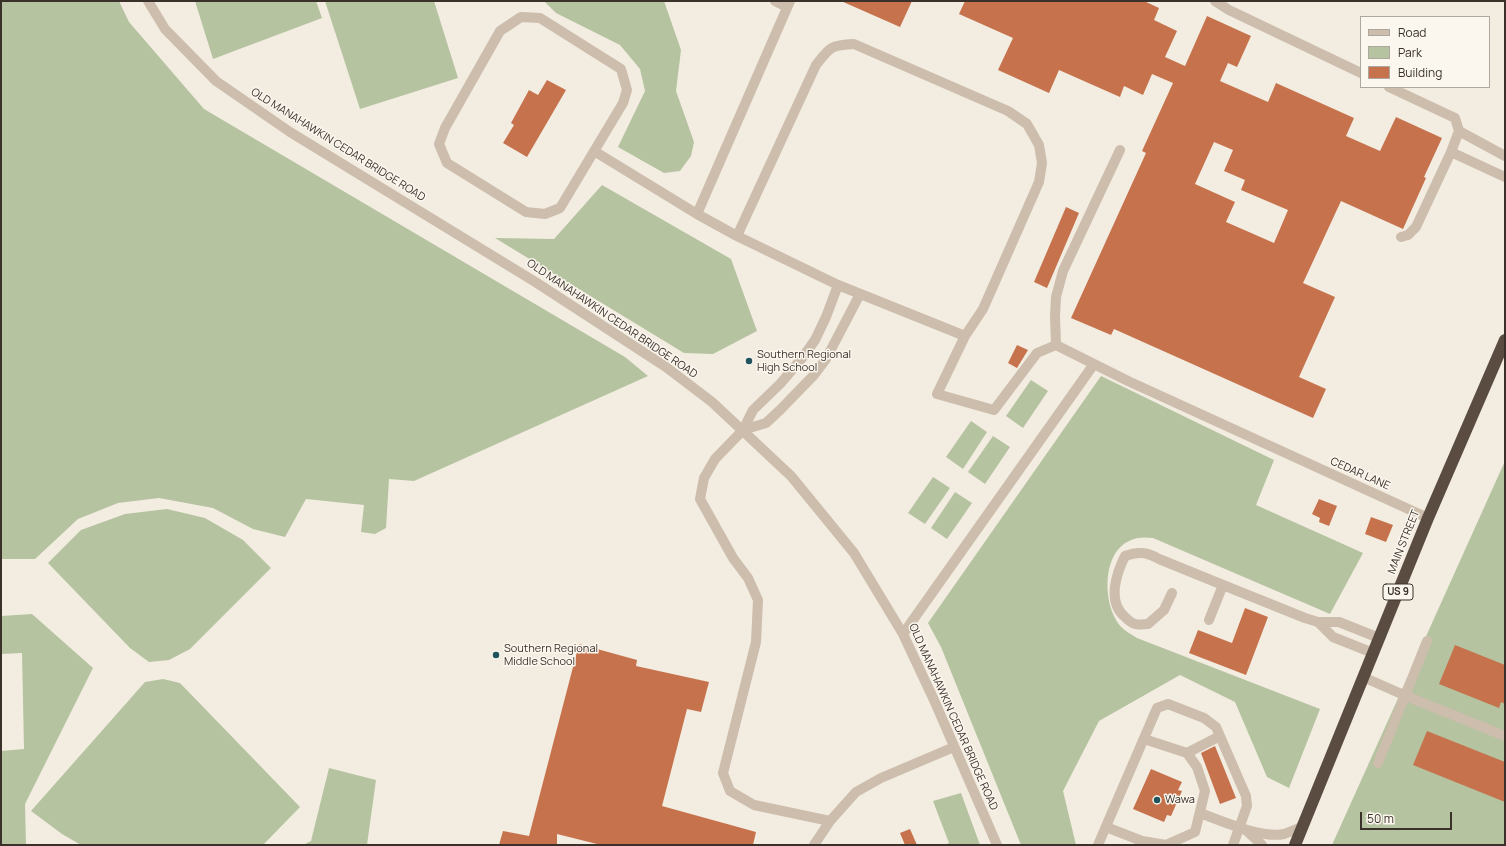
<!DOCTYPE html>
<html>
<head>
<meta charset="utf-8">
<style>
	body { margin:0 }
	#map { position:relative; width:1506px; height:846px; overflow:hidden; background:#f3ece1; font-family:Manrope,sans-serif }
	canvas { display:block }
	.frame { position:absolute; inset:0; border:2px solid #3a312b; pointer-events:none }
	.legend { position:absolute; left:1360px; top:16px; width:130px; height:72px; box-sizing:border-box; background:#fbf6ee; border:1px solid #aea7a0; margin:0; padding:5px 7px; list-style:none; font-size:12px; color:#3a312b }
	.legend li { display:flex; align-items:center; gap:8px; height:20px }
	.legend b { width:20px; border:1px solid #aea7a0 }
	.scale { position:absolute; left:1360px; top:812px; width:92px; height:18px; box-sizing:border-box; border:2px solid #3a312b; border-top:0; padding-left:5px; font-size:12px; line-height:14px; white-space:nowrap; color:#3a312b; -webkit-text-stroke:3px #fbf6ee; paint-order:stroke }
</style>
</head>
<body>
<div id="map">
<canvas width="1506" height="846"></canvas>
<div class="frame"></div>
<ul class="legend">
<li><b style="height:5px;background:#ccbdac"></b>Road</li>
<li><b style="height:11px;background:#b5c3a0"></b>Park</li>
<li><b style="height:11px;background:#c6734d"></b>Building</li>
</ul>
<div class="scale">50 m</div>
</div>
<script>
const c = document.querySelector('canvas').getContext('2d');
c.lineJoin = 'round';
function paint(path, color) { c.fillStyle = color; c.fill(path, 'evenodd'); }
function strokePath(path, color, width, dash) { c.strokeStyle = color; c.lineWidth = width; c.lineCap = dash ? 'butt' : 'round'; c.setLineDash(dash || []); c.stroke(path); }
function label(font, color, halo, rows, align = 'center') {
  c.font = font + ' Manrope,sans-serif'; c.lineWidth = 3; c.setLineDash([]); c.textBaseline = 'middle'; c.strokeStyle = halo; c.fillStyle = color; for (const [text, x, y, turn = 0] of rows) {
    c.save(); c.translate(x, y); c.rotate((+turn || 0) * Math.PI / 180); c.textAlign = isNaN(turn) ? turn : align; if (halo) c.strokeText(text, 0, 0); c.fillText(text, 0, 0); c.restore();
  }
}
paint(new Path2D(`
	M1 1H119L129 22 204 109 625 357 648 376 414 481 389 479 386 528 375 534 361 532 364 505 306 499 285 537 253 529 213 508 159 498 118 503 78 519 35 559H1Z
	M195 1H316L322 18 213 59Z
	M325 1H434L458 78 360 109Z
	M544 1H664L681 50 676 91 694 142 691 156 680 171 664 173 618 147 645 91 640 69 620 45 556 13Z
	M602 185 731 259 757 331 713 354 684 353 495 238 554 239Z
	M1101 376 1274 460 1256 505 1363 553 1330 614 1153 538C1145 537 1136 537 1129 541 1103 553 1103 598 1116 620 1120 628 1129 633 1137 638L1320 709 1289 788 1267 777 1235 702 1180 675 1099 721 1063 791 1076 845H1021L941 647 928 623Z
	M1031 380 1048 391 1023 428 1006 416Z
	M971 421 987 432 963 469 946 457Z
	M993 436 1010 447 985 484 968 472Z
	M1505 461V845H1332Z
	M933 477 950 488 925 524 908 513Z
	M955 492 972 503 947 539 931 528Z
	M167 509 205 518 243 540 271 568 190 649 169 660 149 662 130 648 48 563 81 530 125 514Z
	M32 614 93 668 25 804 26 845H1V751L24 749 22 653 1 654V616Z
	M163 679 180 683 300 807 263 845H81L62 834 31 811 145 682Z
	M329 768 376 780 367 845H303L311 841Z
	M961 793 980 845H944L949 843 933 801Z`), '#b5c3a0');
paint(new Path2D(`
	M841 1H912L900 27Z
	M965 1H1144L1159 8 1154 20 1177 31 1165 57 1185 66 1207 16 1251 36 1237 67 1228 63 1220 81 1268 102 1276 83 1354 118 1346 136 1380 151 1396 117 1442 138 1424 177 1426 178 1403 229 1341 201 1303 283 1335 297 1299 377 1326 389 1313 418 1114 329 1111 335 1071 318 1146 153 1142 151 1173 83 1152 74 1143 95 1124 86 1120 97 1059 70 1049 93 998 70 1013 38 959 14ZM1214 142 1233 150 1224 171 1245 180 1241 190 1288 210 1274 243 1226 222 1235 202 1195 184Z
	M547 80 566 90 527 157 503 143 514 125 511 123 529 90 538 95Z
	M1066 207 1079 213 1047 288 1034 282Z
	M1017 345 1028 350 1017 368 1008 363Z
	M1319 499 1337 506 1329 526 1319 522 1320 518 1312 514Z
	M1371 517 1393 525 1386 542 1365 534Z
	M1245 608 1268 617 1246 675 1189 653 1198 630 1232 643Z
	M579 644 637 660 636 666 709 682 701 712 687 709 662 806 756 832 753 845H601L557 834V845H499L503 831 529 836Z
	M1455 645 1505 665V704L1501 702 1499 708 1439 684Z
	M1427 731 1505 762V802L1413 765Z
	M1215 746 1236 798 1220 804 1201 753Z
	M1151 769 1182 782 1178 790 1182 791 1171 816 1167 815 1164 822 1133 809Z
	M910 829 917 845H905L900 833Z`), '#c6734d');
strokePath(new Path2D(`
	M148 1 165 29 216 81 290 132 537 283 666 367 712 402 791 476 854 553 903 634 934 700 997 845
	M775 1 787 7
	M1215 1 1229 10 1361 73
	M521 17 540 18 621 69 627 90 623 103 560 208 545 214 526 212 447 163 439 144 445 128 500 31Z
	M1389 87 1455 118 1459 131 1451 152 1416 227 1408 235 1401 237
	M1459 131 1505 156
	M594 151 697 214 737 236 838 285 965 336
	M1451 152 1505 177
	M697 214 790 1
	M737 236 816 65C830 47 831 45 854 44L1008 111 1027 124 1039 145 1042 163 1039 182 983 309 965 336 937 394 994 410 1037 353 1056 345 1128 381 1428 518
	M838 285 826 317 815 340 803 357 780 384 753 410 743 430 715 459 704 478 700 499 733 558 748 578 758 600 756 642 723 773 730 791 754 805 830 821 856 792 881 778 954 747
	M1056 345 1055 316 1056 297 1063 271 1120 150
	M743 430 766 423 780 410 814 375 826 359 860 294
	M1172 593 1164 610 1148 624C1144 624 1139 625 1135 624 1131 623 1128 620 1125 617 1107 602 1116 574 1125 556 1138 551 1147 552 1159 559L1223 585
	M1209 620 1223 585 1305 618 1318 622H1339L1379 638
	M1318 622 1333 637 1373 653
	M903 634 1094 364
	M1363 677 1406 696 1505 736
	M1187 753 1220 736
	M1378 763 1427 641
	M1200 813C1222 821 1262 839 1284 834 1290 832 1296 829 1302 827
	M1106 827 1142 841 1166 845 1195 832 1205 791 1197 767 1187 753 1144 739
	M1246 830 1262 845
	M814 845 830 821
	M1098 845 1157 708 1168 704 1204 718 1216 727 1246 796 1247 806 1233 845`), '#ccbdac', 10);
strokePath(new Path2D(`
	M1295 845 1428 518 1505 340`), '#5b4c42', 12);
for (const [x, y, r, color] of [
	[749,361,4,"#20545c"],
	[496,655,4,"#20545c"],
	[1157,800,4,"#20545c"]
]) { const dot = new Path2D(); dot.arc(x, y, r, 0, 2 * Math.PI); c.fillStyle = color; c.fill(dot); strokePath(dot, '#fbf6ee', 1.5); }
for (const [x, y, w] of [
	[1398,592,30]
]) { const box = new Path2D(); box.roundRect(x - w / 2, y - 8, w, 16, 3); c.fillStyle = '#fbf6ee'; c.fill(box); strokePath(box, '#3a312b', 1); }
label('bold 10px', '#3a312b', null, [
	["US 9",1398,592]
]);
label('11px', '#3a312b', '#fbf6ee', [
	["OLD MANAHAWKIN CEDAR BRIDGE ROAD",338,145,32],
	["OLD MANAHAWKIN CEDAR BRIDGE ROAD",612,319,34],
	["CEDAR LANE",1360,474,24],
	["MAIN STREET",1404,542,-68],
	["OLD MANAHAWKIN CEDAR BRIDGE ROAD",953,717,66]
]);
label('11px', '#3a312b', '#fbf6ee', [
	["Southern Regional",757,355],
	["High School",757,368],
	["Southern Regional",504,649],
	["Middle School",504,662],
	["Wawa",1165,800]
], 'left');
</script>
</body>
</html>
